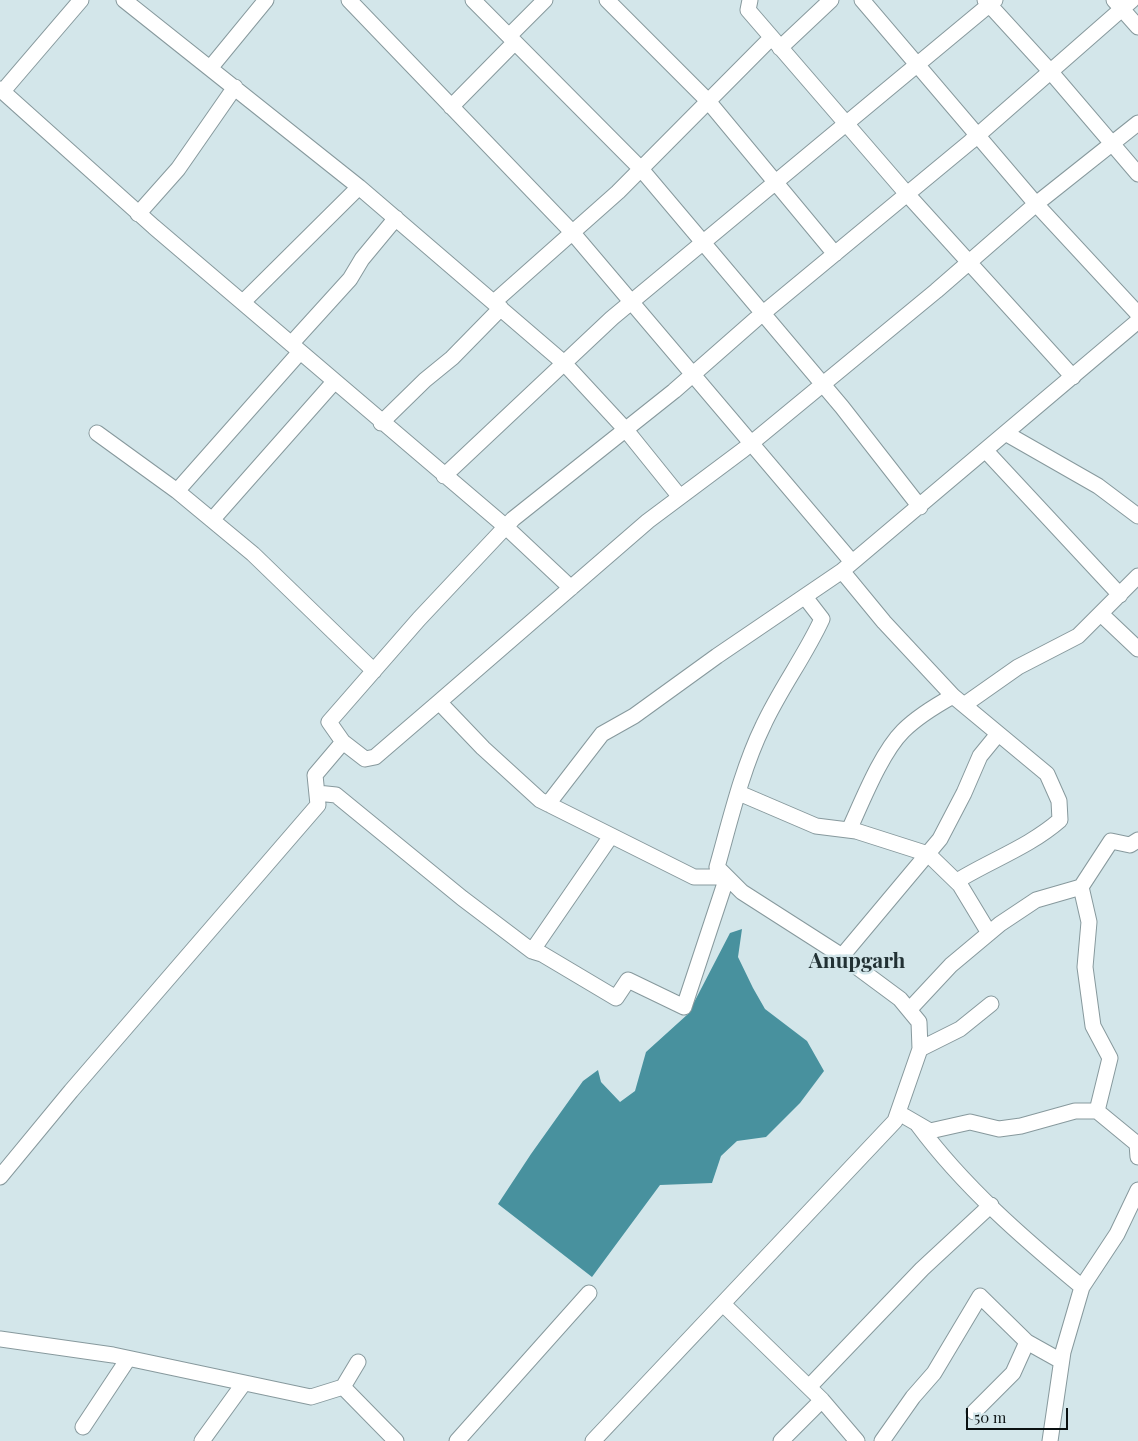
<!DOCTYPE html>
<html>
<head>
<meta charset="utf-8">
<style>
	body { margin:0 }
	#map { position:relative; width:1138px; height:1441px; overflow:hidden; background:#d3e6ea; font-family:"Playfair Display",serif }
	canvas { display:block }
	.scale { position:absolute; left:966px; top:1408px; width:102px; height:22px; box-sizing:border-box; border:2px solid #0a1112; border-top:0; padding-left:6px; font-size:15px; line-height:18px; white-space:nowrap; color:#0a1112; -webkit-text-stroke:4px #d3e6ea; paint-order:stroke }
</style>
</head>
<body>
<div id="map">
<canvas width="1138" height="1441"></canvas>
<div class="scale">50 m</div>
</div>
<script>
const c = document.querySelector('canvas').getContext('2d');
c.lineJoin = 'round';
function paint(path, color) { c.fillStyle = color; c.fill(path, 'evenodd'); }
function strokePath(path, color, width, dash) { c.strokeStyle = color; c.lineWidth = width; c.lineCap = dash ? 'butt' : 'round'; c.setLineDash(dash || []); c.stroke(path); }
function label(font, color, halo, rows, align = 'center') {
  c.font = font + ' "Playfair Display",serif'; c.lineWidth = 5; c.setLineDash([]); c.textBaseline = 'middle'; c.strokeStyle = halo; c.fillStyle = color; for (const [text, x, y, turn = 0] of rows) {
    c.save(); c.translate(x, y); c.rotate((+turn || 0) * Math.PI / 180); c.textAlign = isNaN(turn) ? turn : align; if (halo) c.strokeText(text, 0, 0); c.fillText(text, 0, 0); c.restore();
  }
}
paint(new Path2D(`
	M742 929 738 957 753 988 765 1009 807 1041 824 1071 800 1103 766 1137 737 1141 721 1156 712 1183 660 1185 592 1277 498 1204 531 1154 583 1081 598 1070 601 1082 620 1102 635 1091 646 1052 688 1014 730 933Z`), '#48919e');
const minor = new Path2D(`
	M124 0 359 187 564 363 626 430 680 497
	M349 0 572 232 852 562
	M473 0 641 169 842 407 920 507
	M607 0 708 101 835 254
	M750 0 748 10 907 194 1073 377
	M862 0 1036 204 1138 314
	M985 0 1050 71 1138 174
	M1114 0 1138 27
	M509 36 545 0
	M780 48 831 0
	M211 67 266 0
	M0 89 154 227 506 527 571 588
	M3 91 81 0
	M451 107 515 42
	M138 214 178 169 235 87
	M243 302 359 187
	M494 302 618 192 771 38
	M291 344 350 279 362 259 396 218
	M381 423 425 380 452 358 501 308
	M97 433 177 491 253 554 374 671
	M1007 434 1098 486 1138 516
	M986 451 1120 595
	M444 476 612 318 995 0
	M177 491 300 352
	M212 520 334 382
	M842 571 884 622 953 696 1047 774 1059 801 1060 820C1029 847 991 860 957 881
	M1101 614 1138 649
	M964 705 1018 667 1078 636 1138 576
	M343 742 329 722 419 619 513 519 674 391 756 319 970 142 1132 0
	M317 793 336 795 462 898 532 951 542 954 616 998 628 980 684 1007 727 877H694L540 800 483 748 439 702 648 521 743 450 936 291 1036 204 1138 123
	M739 793 816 826 856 831 928 854 960 885 989 933
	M548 804 602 734 634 716 717 656 842 571 1138 321
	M849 830C862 802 881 753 903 731 917 717 935 706 953 696
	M532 951 611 836
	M842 956 940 839 964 793 980 756 998 734
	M909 1010 951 965 1000 924 1036 900 1081 887
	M920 1049 960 1029 991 1004
	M1097 1111 1110 1058 1093 1026 1085 967 1089 922 1081 887 1111 841 1130 845 1138 840
	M899 1113 930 1131 970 1122 999 1129 1021 1126 1075 1111H1097L1137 1144 1138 1157
	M918 1125C964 1187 1023 1238 1082 1287
	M0 1177 71 1091 318 805 315 775 343 742 365 759 375 757 439 702
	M723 1304 822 1400 857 1441
	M0 1339 113 1355 311 1397 343 1387 358 1362
	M343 1387 396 1441
	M809 1387 922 1269 991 1205
	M974 1412 1013 1373 1027 1342
	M83 1427 128 1359
	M202 1441 244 1383
	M457 1441 589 1293
	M593 1441 895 1121 920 1049 919 1022 900 999 842 956 742 892 717 867C730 821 742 769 763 726 780 689 805 656 822 619L805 597
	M781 1441 822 1400
	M882 1441 913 1397 934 1373 980 1296 1027 1342 1061 1361
	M1050 1441 1063 1352 1082 1287 1117 1234 1138 1190`);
strokePath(minor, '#87999d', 17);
strokePath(minor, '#fff', 15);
label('bold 21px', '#223134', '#d3e6ea', [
	["Anupgarh",857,961]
]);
</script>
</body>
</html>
